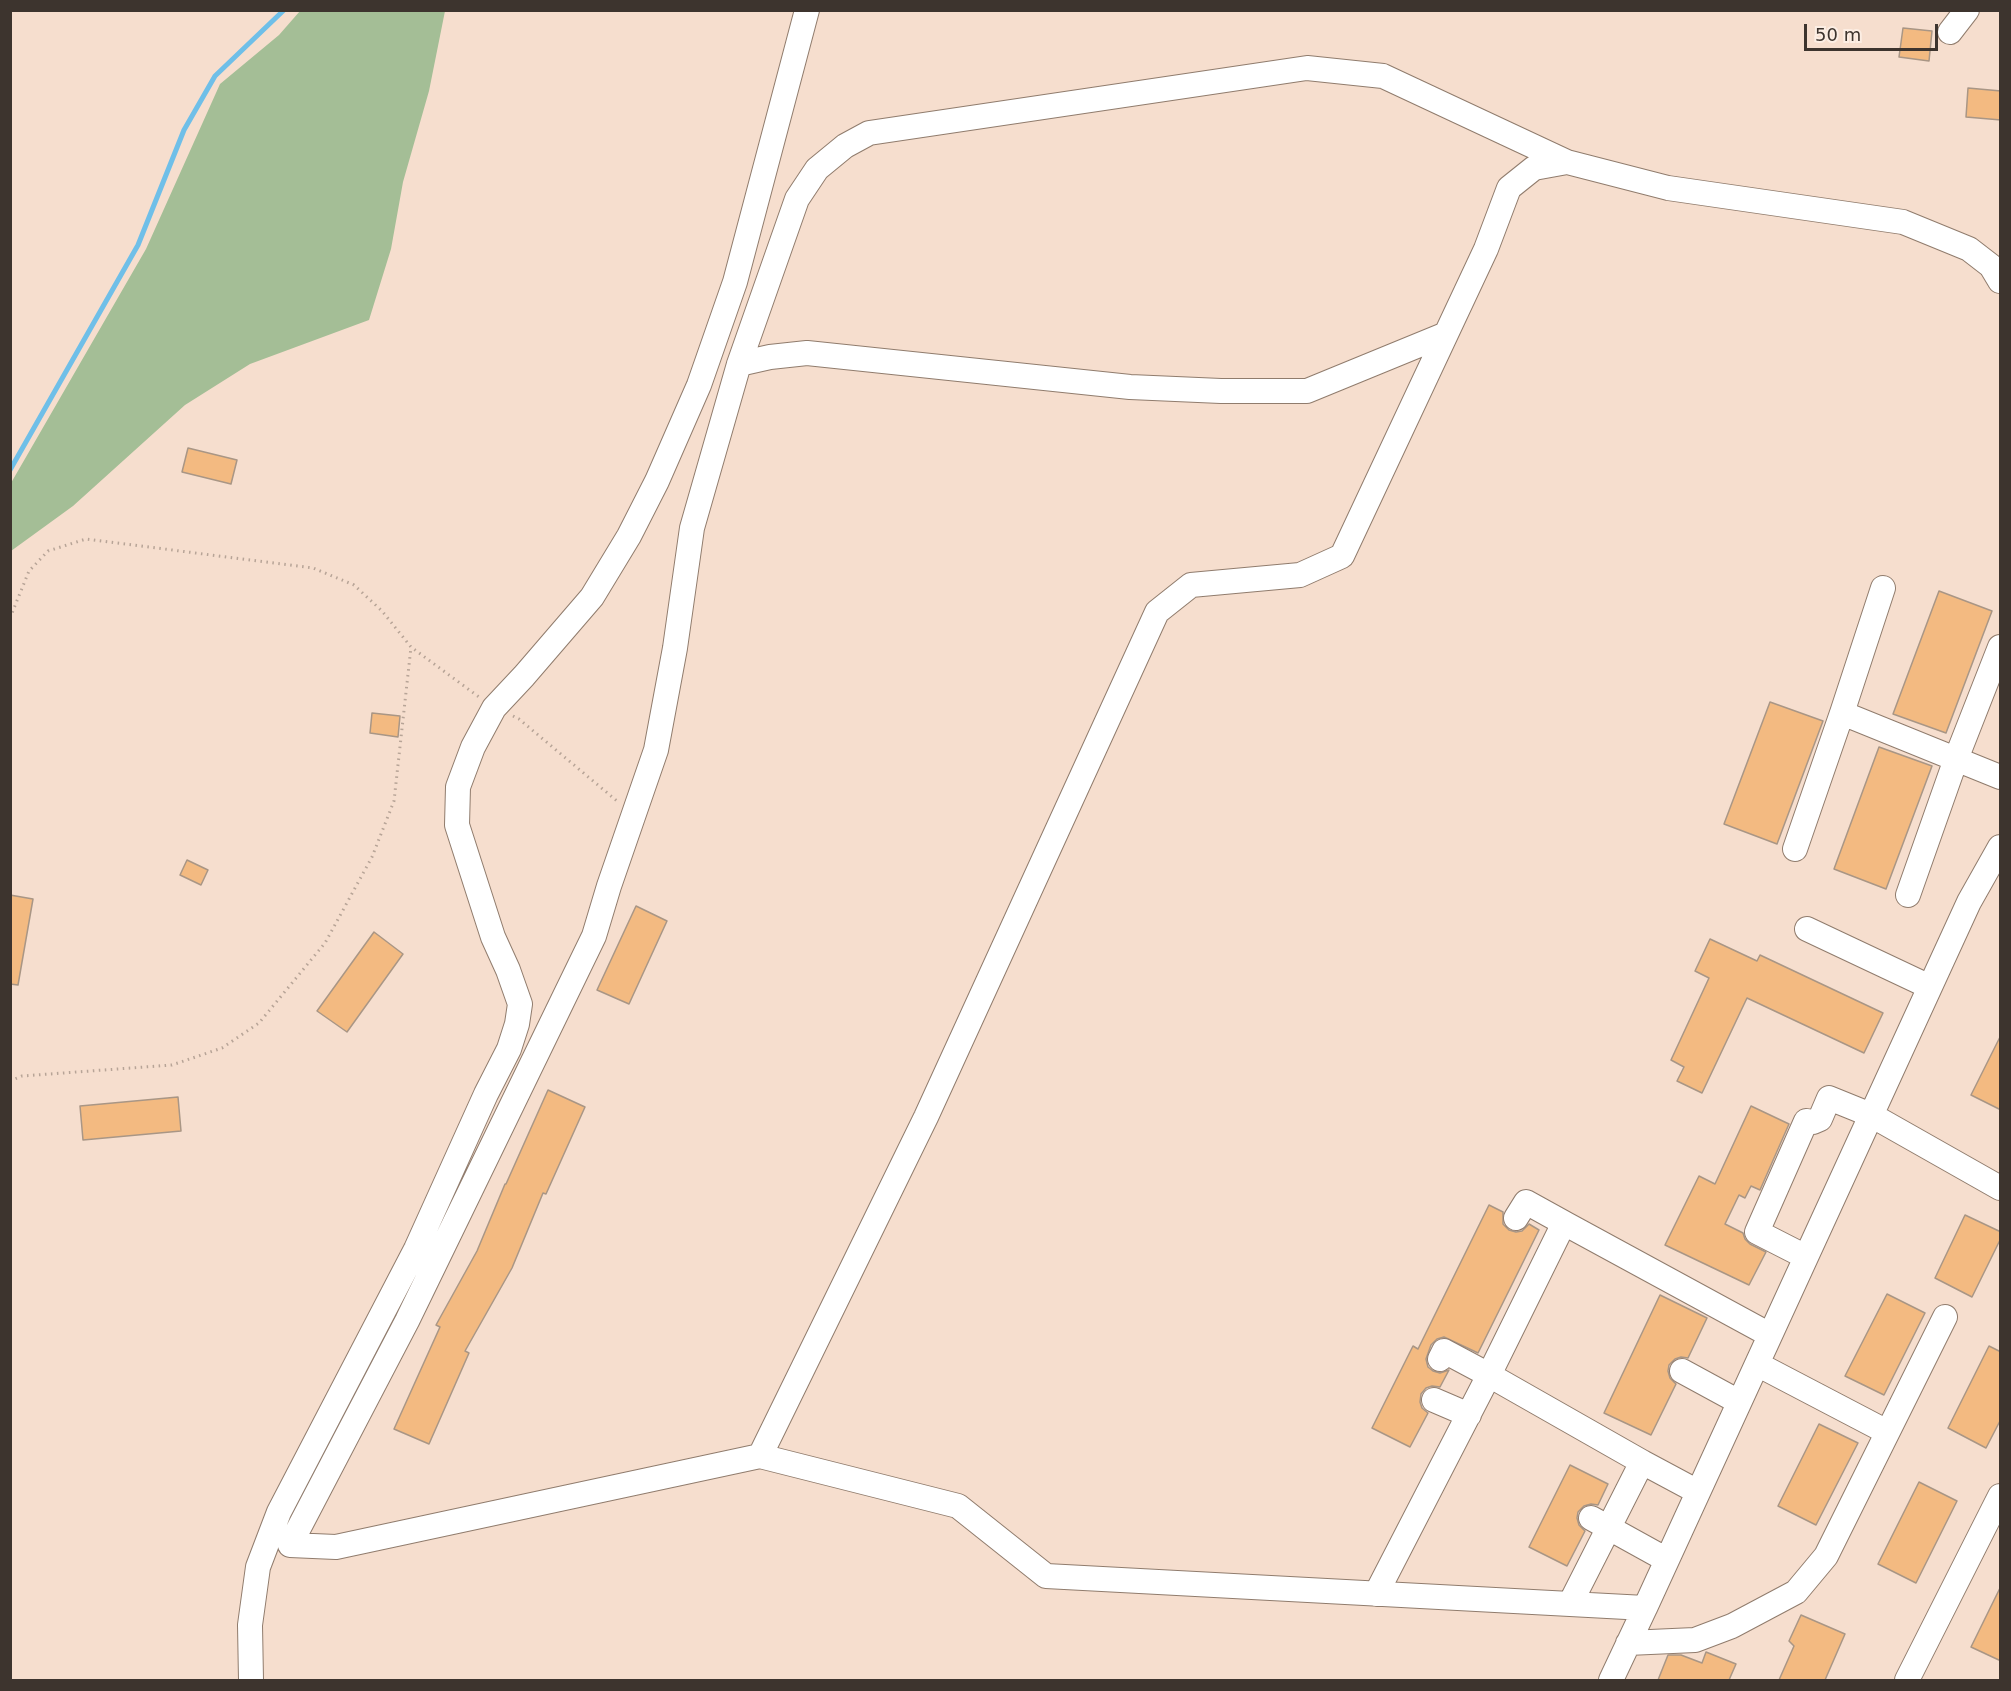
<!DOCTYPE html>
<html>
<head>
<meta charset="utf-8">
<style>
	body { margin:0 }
	#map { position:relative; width:2011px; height:1691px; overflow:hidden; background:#f6dece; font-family:"DejaVu Sans",sans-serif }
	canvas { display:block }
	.frame { position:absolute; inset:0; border:12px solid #3d342e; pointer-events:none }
	.scale { position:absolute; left:1804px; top:24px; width:134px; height:27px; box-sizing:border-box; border:3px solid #3d342e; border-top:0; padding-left:8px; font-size:18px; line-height:21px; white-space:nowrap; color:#3d342e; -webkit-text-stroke:4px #fceee4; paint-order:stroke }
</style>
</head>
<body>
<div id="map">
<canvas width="2011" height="1691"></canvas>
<div class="frame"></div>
<div class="scale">50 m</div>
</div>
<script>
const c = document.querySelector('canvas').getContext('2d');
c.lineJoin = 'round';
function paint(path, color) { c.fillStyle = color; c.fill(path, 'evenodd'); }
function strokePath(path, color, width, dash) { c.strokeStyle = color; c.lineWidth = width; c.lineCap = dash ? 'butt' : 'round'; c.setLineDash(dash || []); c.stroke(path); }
paint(new Path2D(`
	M300 11H445L429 91 403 182 391 249 369 320 250 364 185 405 73 506 11 551V483L146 249 220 84 279 35Z`), '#a4be96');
strokePath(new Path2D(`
	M10 470 138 245 184 130 215 76 284 10`), '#6fbfe8', 5);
const building = new Path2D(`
	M1903 28 1932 31 1929 61 1899 57Z
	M1968 88 2001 91V120L1966 117Z
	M188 448 237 460 231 484 182 472Z
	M1939 591 1992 611 1946 733 1893 714Z
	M1770 702 1823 721 1777 844 1724 824Z
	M372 713 400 716 398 737 370 733Z
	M1879 747 1932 766 1886 889 1834 869Z
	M187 860 208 870 201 885 180 875Z
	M10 895 33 899 18 985 10 984Z
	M636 906 667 921 629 1004 597 990Z
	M374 932 403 954 347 1032 317 1011Z
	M1710 939 1757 961 1760 955 1883 1013 1864 1053 1747 998 1702 1093 1677 1081 1684 1067 1671 1060 1709 978 1695 971Z
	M2001 1035V1110L1971 1095Z
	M548 1090 585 1107 546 1194 543 1193 512 1268 465 1351 469 1353 429 1444 394 1429 440 1327 436 1325 477 1251 505 1184H506Z
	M178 1097 181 1131 83 1140 80 1106Z
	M1751 1106 1789 1124 1760 1190 1751 1186 1745 1198 1739 1195 1725 1224 1743 1233 1745 1239 1750 1244 1766 1252 1749 1285 1665 1245 1699 1176 1715 1184Z
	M1489 1205 1503 1212V1224L1509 1230 1516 1232 1522 1231 1529 1224 1539 1230 1478 1353 1444 1337 1437 1339 1431 1345 1426 1359 1428 1367 1433 1371 1440 1373 1449 1370 1440 1387 1432 1386 1426 1388 1421 1394 1420 1402 1422 1408 1428 1413 1410 1447 1372 1428 1413 1346 1418 1349Z
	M1965 1215 2001 1232V1238L1972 1297 1935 1278Z
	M1887 1294 1925 1313 1884 1395 1845 1376Z
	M1660 1295 1707 1318 1688 1358 1681 1357 1675 1359 1669 1365 1668 1371 1670 1378 1676 1384 1651 1435 1604 1413Z
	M1989 1346 2001 1352V1419L1986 1448 1948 1428Z
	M1819 1424 1858 1443 1816 1525 1778 1506Z
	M1570 1465 1608 1484 1598 1505 1591 1504 1584 1506 1578 1512 1577 1518 1579 1525 1585 1531 1567 1566 1529 1547Z
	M1919 1482 1957 1501 1916 1583 1878 1564Z
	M2001 1586V1661L1971 1647Z
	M1801 1615 1845 1634 1825 1680H1779L1794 1646 1789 1641Z
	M1706 1652 1736 1664 1729 1680H1658L1668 1655H1681L1702 1663Z`);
paint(building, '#f3ba81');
strokePath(building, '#a99685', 1.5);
const minor = new Path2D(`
	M1950 32 1967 10
	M739 364 770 357 807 353 1130 387 1221 391H1307L1446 334
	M1842 713 1883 588
	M1795 849 1842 713 2000 777
	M1908 895 1956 759 2000 647
	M1807 929 1930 987
	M1516 1218 1526 1202 1564 1223
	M1806 1257 1757 1232 1806 1121 1813 1122 1820 1119 1829 1098 1871 1115 2000 1188
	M1440 1359 1444 1351 1489 1375 1564 1223 1770 1335
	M1757 1364 1887 1432
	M1682 1371 1739 1402
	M1434 1400 1469 1415
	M760 1456 926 1117 1157 612 1191 585 1300 575 1342 556 1486 249 1509 188 1534 168 1567 162
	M1642 1462 1698 1492
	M1591 1518 1667 1560
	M1376 1594 1489 1375 1642 1462 1570 1604
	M1645 1608 1969 902 2000 847
	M1628 1643 1695 1640 1732 1626 1796 1592 1826 1556 1945 1317
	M251 1680 250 1625 258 1567 279 1512 416 1249 486 1094 509 1049 517 1024 520 1004 508 970 493 937 457 825 458 787 473 747 494 708 524 676 592 597 629 536 657 481 699 385 735 282 807 10
	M1611 1680 1645 1608 1046 1576 958 1506 760 1456 336 1547 290 1545 407 1321 594 936 609 886 656 750 675 648 692 528 739 364 797 199 817 169 845 146 869 133 1307 68 1383 76 1567 162 1668 188 1903 222 1969 249 1991 266 2000 281
	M1907 1680 2000 1496`);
strokePath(minor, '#907c6d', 26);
strokePath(new Path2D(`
	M10 618 29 571 48 551 86 539 313 568 354 585 382 611 411 647 479 697
	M513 716 519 719 617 801
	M10 1081 22 1076 172 1065 222 1048 259 1023 325 943 372 857 394 801 411 647`), '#b7a497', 3, [1.5, 4.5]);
strokePath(minor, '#fff', 24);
</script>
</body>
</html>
